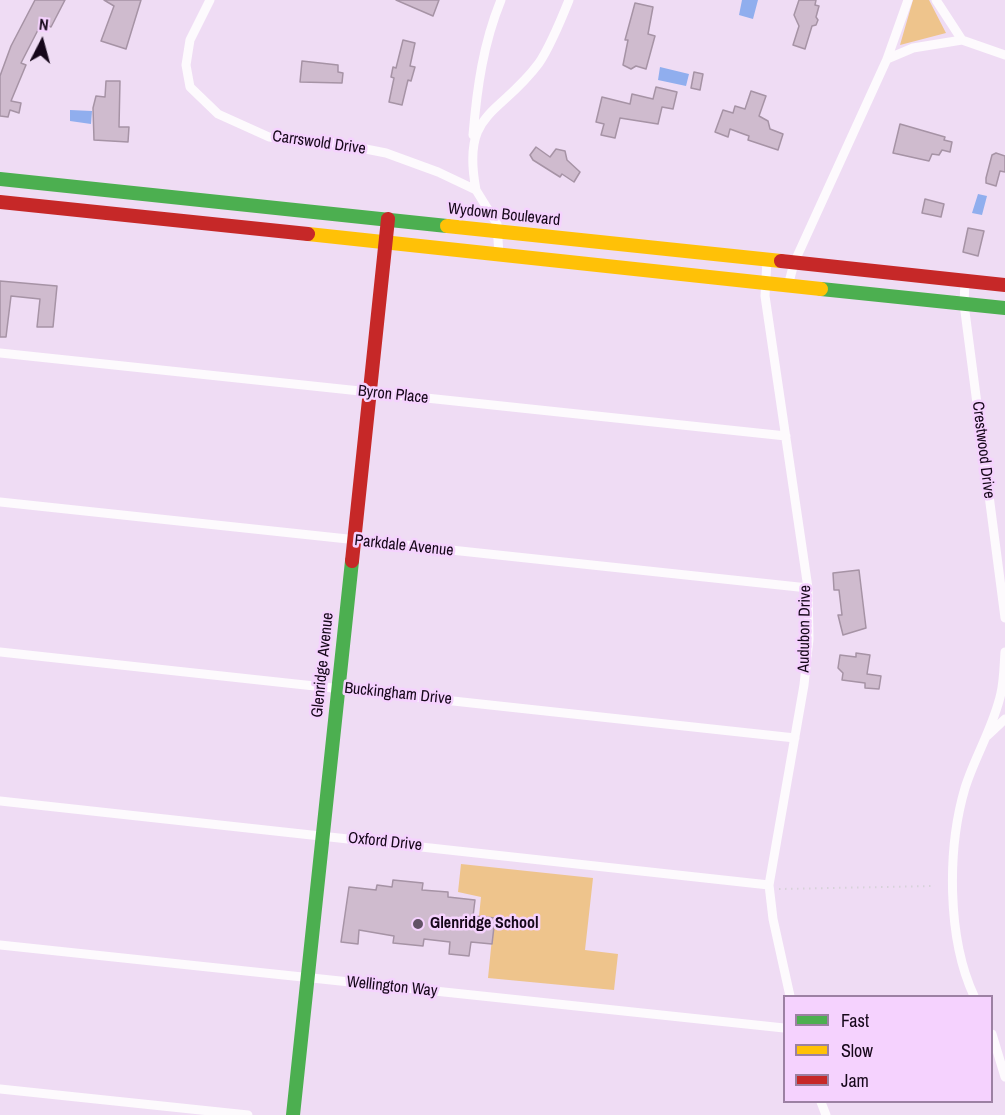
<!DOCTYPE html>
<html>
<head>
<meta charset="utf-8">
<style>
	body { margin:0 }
	#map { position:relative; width:1005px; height:1115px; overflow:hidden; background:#efdcf4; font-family:"Archivo Narrow",sans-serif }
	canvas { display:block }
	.legend { position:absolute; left:783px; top:995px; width:210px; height:108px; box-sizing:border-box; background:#f5d2fe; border:2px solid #9c81a3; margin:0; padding:8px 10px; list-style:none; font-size:18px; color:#16071a }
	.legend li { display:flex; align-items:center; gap:12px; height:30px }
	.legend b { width:30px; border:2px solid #9c81a3 }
	.north { position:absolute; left:12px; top:12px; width:60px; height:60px; -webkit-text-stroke:4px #f5d2fe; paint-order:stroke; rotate:6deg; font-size:16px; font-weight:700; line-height:24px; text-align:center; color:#16071a }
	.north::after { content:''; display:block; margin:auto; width:21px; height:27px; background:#16071a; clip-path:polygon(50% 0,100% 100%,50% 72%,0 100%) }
</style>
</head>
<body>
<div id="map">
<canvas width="1005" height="1115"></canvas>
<ul class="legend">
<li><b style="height:8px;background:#4caf50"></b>Fast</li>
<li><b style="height:8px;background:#ffc107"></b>Slow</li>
<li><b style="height:8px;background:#c62828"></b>Jam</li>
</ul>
<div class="north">N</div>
</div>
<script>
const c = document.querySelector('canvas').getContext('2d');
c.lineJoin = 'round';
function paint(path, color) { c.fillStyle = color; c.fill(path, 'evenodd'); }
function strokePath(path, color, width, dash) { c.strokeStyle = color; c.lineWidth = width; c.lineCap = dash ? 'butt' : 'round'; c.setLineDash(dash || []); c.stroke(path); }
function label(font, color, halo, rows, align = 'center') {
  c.font = font + ' "Archivo Narrow",sans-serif'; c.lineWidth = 5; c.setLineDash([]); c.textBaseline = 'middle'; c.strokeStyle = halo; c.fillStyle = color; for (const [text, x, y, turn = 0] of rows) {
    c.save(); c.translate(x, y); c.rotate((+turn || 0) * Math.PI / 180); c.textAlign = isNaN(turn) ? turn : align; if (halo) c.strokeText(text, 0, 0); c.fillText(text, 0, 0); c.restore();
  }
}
paint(new Path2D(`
	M913 0H929L946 33 900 45Z
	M461 864 593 878 585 950 618 954 614 990 488 978 494 918 479 916 481 897 458 892Z`), '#eec48c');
paint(new Path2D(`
	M742 0H758L753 19 739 15Z
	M660 67 689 74 686 86 658 80Z
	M70 110 92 111 91 124 70 121Z
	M978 194 987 196 982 215 972 213Z`), '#90aeee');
const building = new Path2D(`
	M35 0H65L51 27 47 25 45 29 40 26 21 63 26 65 11 101 21 103 19 113 10 110 8 117 0 116V76L11 46Z
	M104 0H141L126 49 101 41 114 6Z
	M396 0H439L433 16Z
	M799 0H816L815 5 819 6 816 17 818 20 816 25 812 26 805 49 793 45 799 26 794 15Z
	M635 3 653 7 648 34 655 36 646 69 636 66 631 69 623 65 628 40H625Z
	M403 40 415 43 410 66 415 67 411 81 408 80 402 105 389 102 394 78 391 77 393 67 396 68Z
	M302 61 338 65V72L343 73 342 83 300 82Z
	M694 72 703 74 700 90 691 88Z
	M106 81H120L119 127H129L128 142 94 140 93 108 96 96 105 97Z
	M656 87 677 92 673 109 662 107 658 124 620 118 615 138 601 135 604 124 596 122 602 97 630 104 632 94 653 99Z
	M751 91 766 96 759 116 768 121 770 129 783 134 778 150 748 140 749 136 730 129 728 137 715 132 723 110 733 113 735 106 745 109Z
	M900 124 945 137 944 140 952 142 950 152 942 150 939 155 932 154 929 161 893 153Z
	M536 147 550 157 556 149 565 151 567 160 580 172 574 182 562 174 560 177 533 160 530 155Z
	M996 153 1005 156V172L1000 171 996 186 986 183V178L992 155Z
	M925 199 944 204 941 217 922 213Z
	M968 228 984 231 978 256 963 252Z
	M0 281 57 286 53 327H37L40 299 11 296 6 337H0Z
	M859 570 866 628 843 635 838 615H842L839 590H834L833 573Z
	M856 653 870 655 867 674 881 676 879 689 865 688V683L842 680 843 673 838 668 840 655 856 657Z
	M393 880 423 883 422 890 448 892V897L475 900 473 916 495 918 492 944 471 942 469 956 449 954 450 942 424 939 423 946 393 943 394 936 359 930 358 944 341 942 349 887 376 890 377 885 392 887Z`);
paint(building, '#cfbbce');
strokePath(building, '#a693a5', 1.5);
strokePath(new Path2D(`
	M779 889 935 886`), '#d7d2d9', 2, [1.5, 4.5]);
strokePath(new Path2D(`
	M210 0 190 40 186 65 190 87 218 114 269 137 330 142 386 153 438 172 476 190C461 110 499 117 539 63 551 45 561 20 569 0
	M936 0 962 40 1005 55
	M887 59 913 48 962 40
	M473 135C477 88 483 44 501 0
	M476 190 497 224 499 255
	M767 260 765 296 808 588 809 639 804 685 769 885 773 919 790 996
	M965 281 964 304 1005 618
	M788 286 794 263 887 59 908 0
	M0 353 786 436
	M0 502 808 588
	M0 652 795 738
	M987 736 1005 719
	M0 801 769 885
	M0 945 784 1028
	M974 996C947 938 947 849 965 788 975 756 994 726 1001 693 1004 680 1004 665 1005 652
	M992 1034 1005 1077
	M0 1089 248 1115
	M821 1102 826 1115`), '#fdfafd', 9);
strokePath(new Path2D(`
	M0 179 447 226
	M821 289 1005 308
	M293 1115 352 561`), '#4caf50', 14);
strokePath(new Path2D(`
	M447 226 781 261
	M308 234 821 289`), '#ffc107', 14);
strokePath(new Path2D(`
	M0 202 308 234
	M781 261 1005 285
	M352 561 388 219`), '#c62828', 14);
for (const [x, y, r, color] of [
	[418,924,6,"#625266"]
]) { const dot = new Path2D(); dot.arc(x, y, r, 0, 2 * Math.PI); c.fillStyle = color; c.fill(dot); strokePath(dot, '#f5d2fe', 2); }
label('16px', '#16071a', '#f5d2fe', [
	["Carrswold Drive",319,143,8],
	["Wydown Boulevard",504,215,6],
	["Byron Place",393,395,6],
	["Crestwood Drive",983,450,83],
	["Parkdale Avenue",404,546,6],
	["Audubon Drive",805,629,-89],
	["Glenridge Avenue",323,665,-84],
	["Buckingham Drive",398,694,6],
	["Oxford Drive",385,842,6],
	["Wellington Way",392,987,6]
]);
label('bold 16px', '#16071a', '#f5d2fe', [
	["Glenridge School",430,924]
], 'left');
</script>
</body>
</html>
